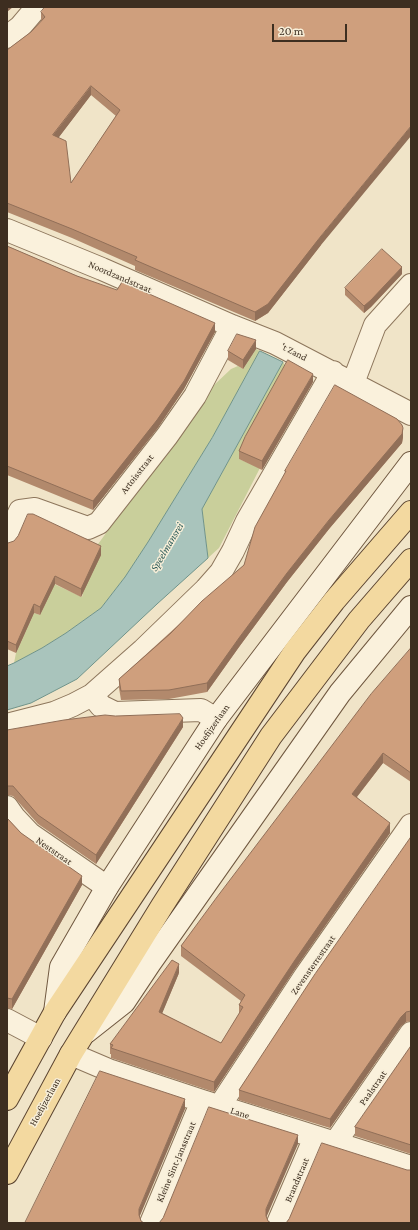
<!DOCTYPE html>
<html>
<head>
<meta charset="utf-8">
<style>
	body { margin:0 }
	#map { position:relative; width:418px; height:1230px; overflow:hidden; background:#f0e4c8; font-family:"Crimson Pro",serif }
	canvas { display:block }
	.frame { position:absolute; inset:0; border:8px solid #3d2e20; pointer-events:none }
	.scale { position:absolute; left:272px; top:24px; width:75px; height:18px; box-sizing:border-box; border:2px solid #3d2e20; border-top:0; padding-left:5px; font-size:12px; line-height:14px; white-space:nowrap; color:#3d2e20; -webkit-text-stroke:3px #f7eed8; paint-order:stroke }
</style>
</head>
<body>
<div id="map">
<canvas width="418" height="1230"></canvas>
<div class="frame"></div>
<div class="scale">20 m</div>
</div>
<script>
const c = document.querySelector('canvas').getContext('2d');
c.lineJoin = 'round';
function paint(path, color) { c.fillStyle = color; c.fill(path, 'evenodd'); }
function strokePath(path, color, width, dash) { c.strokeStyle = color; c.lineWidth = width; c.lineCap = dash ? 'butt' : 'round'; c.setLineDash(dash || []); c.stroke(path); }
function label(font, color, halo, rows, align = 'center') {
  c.font = font + ' "Crimson Pro",serif'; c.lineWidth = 3; c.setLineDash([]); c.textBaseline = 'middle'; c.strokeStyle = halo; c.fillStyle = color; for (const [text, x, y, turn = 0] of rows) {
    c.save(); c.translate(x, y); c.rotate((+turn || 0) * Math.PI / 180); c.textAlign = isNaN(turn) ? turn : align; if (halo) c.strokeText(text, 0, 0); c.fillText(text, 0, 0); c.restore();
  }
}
paint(new Path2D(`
	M256 349 260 351 212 438 148 542 125 577 101 608 66 633 42 648 14 663 16 653 34 613 40 615 54 584 82 597 93 551 213 386 231 369 238 366 243 369Z
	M283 362 288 369 239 459 260 468 219 548 208 558 202 509Z`), '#c9cf9b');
const water = new Path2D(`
	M260 351 283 362 202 509 208 558 157 604 77 679 31 703 7 710V666L14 663 42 648 66 633 101 608 125 577 148 542 212 438Z`);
paint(water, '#a9c4bc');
strokePath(water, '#6f938a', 1);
const street = new Path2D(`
	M7 37 20 27 37 7
	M7 230 102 269 232 326 275 343 411 414
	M353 383 375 325 411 285
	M7 539 20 511 35 509 88 528 99 523 167 436 195 396 232 326
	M92 695 101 706 115 713 201 710 216 719
	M7 725 54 713 73 705 92 695 143 650 206 589 221 572 233 551 247 521 333 372
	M7 807 14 817 30 834 107 887
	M7 1020 41 1038
	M71 1054 111 1071 202 1101 411 1167
	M219 1107 305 976 411 825
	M335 1143 411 1033
	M151 1223 202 1101
	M278 1223 315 1137`);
const secondary = new Path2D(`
	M55 1012 61 967 107 887 216 719 411 463
	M86 1032 124 1002 150 963 340 693 411 607`);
const primary = new Path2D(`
	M7 1099 55 1012 295 651 334 601 411 512
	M7 1173 71 1054 162 906 271 736 359 620 411 560`);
strokePath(street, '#8d765c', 24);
strokePath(secondary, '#6f573f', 24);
strokePath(primary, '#5b4430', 24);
strokePath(street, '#faf1dc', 22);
strokePath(secondary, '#faf1dc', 22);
strokePath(primary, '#f3d9a0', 22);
paint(new Path2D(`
	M41 12 321 245 268 313 255 321 135 270V266L72 238 7 212V50L31 32 41 22ZM91 95 116 116 71 183 58 138Z
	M7 246 77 276 215 332 184 389 157 429 93 510 7 475Z
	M402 274 371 307 364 313 345 295V288Z
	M256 349 243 369 228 360V351Z
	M313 382 262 470 239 459V451Z
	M403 437 402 443 329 529 287 582 239 647 207 692 169 699 121 700 119 688V679L244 565 285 474V471Z
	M7 543 101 555 81 597 55 584 40 615 34 613 16 653 7 649Z
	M411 648V782L383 763 357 797 390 833 295 969 214 1092 111 1058V1054H110V1044L179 973 162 1013 221 1043 239 1014V1005L241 1001 181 956V946Z
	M183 727 96 864 38 824 13 796 7 795V730Z
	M7 818 21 833 82 885 12 1009 7 1008Z
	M411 837V1021L406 1022 401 1026 330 1128 239 1100V1090Z
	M411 1046V1154L355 1136V1127Z`), '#b2896c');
paint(new Path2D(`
	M7 7H13L7 12Z
	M91 86V95L53 145V135Z
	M411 126V136L321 245 268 313 255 321V312L321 236Z
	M402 267V274L371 307 364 313V306Z
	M215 323V332L184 389 157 429 93 510V501Z
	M256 340V349L243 369V360Z
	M313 374V382L262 470V461Z
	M403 428V437L402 443 329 529 287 582 239 647 207 692V683L239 638 287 573Z
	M101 546V555L81 597V589Z
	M55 576V584L40 615V607Z
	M34 604V613L16 653V645Z
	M183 718V727L96 864V855Z
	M383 753V763L352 803V794Z
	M390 823V833L295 969 214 1092V1082L295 960Z
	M82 876V885L12 1009V999Z
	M179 964V973L159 1021V1012Z
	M406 1012V1022L401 1026 330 1128V1119L401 1017Z
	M185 1099V1109L139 1218V1209Z
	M298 1135V1144L266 1218V1209Z`), '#916f58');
const building = new Path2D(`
	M45 7H411V126L321 236 268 304 255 312 135 260 137 257 72 229 7 203V50L31 32 45 17 41 12ZM91 86 120 110 71 183 66 141 53 135Z
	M7 246 77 276 117 290 122 282 215 323 184 381 157 420 93 501 7 466Z
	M382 249 402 267 371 300 364 306 345 288Z
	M237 334 256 340 243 360 228 351Z
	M288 360 313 374 262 461 239 451 245 437Z
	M335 385 397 419 402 425 403 428 402 434 329 520 287 573 239 638 207 683 169 690 121 691 119 679 171 633 202 601 244 565 255 527 286 471H285Z
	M28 514H33L101 546 81 589 55 576 40 607 34 604 16 645 7 641V543H8L14 541 18 536Z
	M411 648V773L383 753 352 794 390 823 295 960 214 1082 111 1048 113 1045 110 1044 172 960 179 964 159 1012 221 1043 243 1007 239 1005 245 995 181 946 217 897 371 694Z
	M180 714 183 718 96 855 38 815 13 786H7V730L64 720 105 715 115 716Z
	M7 818 21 833 82 876 12 999 7 998Z
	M411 837V1011L406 1012 401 1017 330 1119 239 1090 315 974Z
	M411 1046V1145L355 1127Z
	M100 1071 185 1099 139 1209V1215L141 1221 144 1223H25Z
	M209 1107 298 1135 266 1209V1216L268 1221 271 1223H159L163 1218Z
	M322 1143 407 1170H411V1223H286L289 1219Z`);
paint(building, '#cf9f7d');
strokePath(building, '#916f58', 1);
label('10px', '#3d2e20', '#f7eed8', [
	["Noordzandstraat",120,277,23],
	["'t Zand",294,352,27],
	["Artoisstraat",137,474,-52],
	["Hoefijzerlaan",212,727,-55],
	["Neststraat",54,851,35],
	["Zevensterrestraat",313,965,-55],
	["Paalstraat",373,1088,-55],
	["Hoefijzerlaan",45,1102,-61],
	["Lane",240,1113,18],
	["Kleine Sint-Jansstraat",176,1162,-67],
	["Brandstraat",297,1180,-67]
]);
label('italic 11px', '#2f5d5a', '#f7eed8', [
	["Speelmansrei",167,547,-59]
]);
</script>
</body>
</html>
